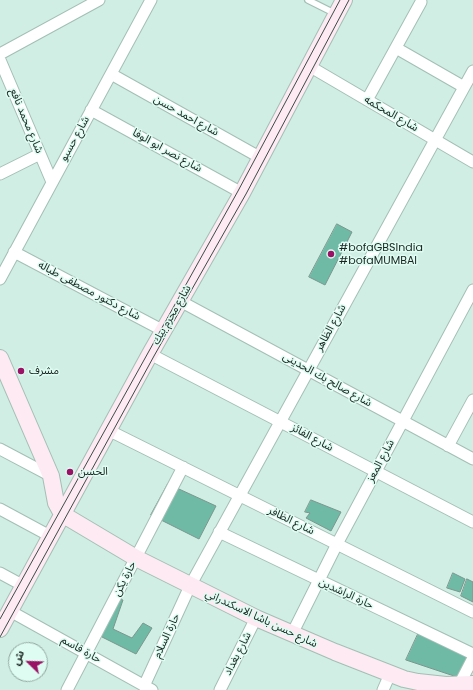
<!DOCTYPE html>
<html>
<head>
<meta charset="utf-8">
<style>
	body { margin:0 }
	#map { position:relative; width:473px; height:690px; overflow:hidden; background:#d1eee5; font-family:Poppins,"Noto Sans Arabic",sans-serif }
	canvas { display:block }
	.north { position:absolute; left:8px; top:642px; width:40px; height:40px; box-sizing:border-box; background:#defcf2; border:1px solid #8fa69e; border-radius:50%; rotate:293deg; font-size:11px; font-weight:700; line-height:16px; text-align:center; color:#192421 }
	.north::after { content:''; display:block; margin:auto; width:14px; height:18px; background:#9a1265; clip-path:polygon(50% 0,100% 100%,50% 72%,0 100%) }
</style>
</head>
<body>
<div id="map">
<canvas width="473" height="690"></canvas>
<div class="north">ش</div>
</div>
<script>
const c = document.querySelector('canvas').getContext('2d');
c.lineJoin = 'round';
function paint(path, color) { c.fillStyle = color; c.fill(path, 'evenodd'); }
function strokePath(path, color, width, dash) { c.strokeStyle = color; c.lineWidth = width; c.lineCap = dash ? 'butt' : 'round'; c.setLineDash(dash || []); c.stroke(path); }
function label(font, color, halo, rows, align = 'center') {
  c.font = font + ' Poppins,"Noto Sans Arabic",sans-serif'; c.lineWidth = 3; c.setLineDash([]); c.textBaseline = 'middle'; c.strokeStyle = halo; c.fillStyle = color; for (const [text, x, y, turn = 0] of rows) {
    c.save(); c.translate(x, y); c.rotate((+turn || 0) * Math.PI / 180); c.textAlign = isNaN(turn) ? turn : align; if (halo) c.strokeText(text, 0, 0); c.fillText(text, 0, 0); c.restore();
  }
}
const building = new Path2D(`
	M337 224 352 232 325 285 309 277Z
	M168 484 216 506 199 539 151 515Z
	M311 500 341 512 331 531 306 518 310 513 305 512Z
	M453 573 465 579 460 592 447 588Z
	M467 579 473 582V602L461 596Z
	M113 597 123 600 113 629 132 638 143 623 152 628 136 654 102 637 93 630Z
	M419 632 472 656 457 677 406 660Z`);
paint(building, '#6ebaa5');
strokePath(building, '#7b968d', 1);
const lane = new Path2D(`
	M308 0 336 14`);
const street = new Path2D(`
	M396 48 464 87
	M0 54 99 0
	M0 60 52 182
	M309 66 473 162
	M111 74 261 158
	M367 100 421 2
	M91 110 242 193
	M0 174 40 154
	M14 252 164 331
	M0 279 151 0
	M180 301 473 459
	M150 354 473 522
	M108 430 473 612
	M448 446 473 400
	M0 449 51 476
	M0 509 50 536
	M219 532 473 654
	M0 573 24 586
	M10 611 152 690
	M292 634 337 544 473 290
	M459 685 473 658
	M144 686 190 586 473 71
	M67 690 183 467
	M220 690 256 618
	M383 690 390 674`);
const secondary = new Path2D(`
	M0 358 51 476 56 503 62 514 136 558 256 618 335 652 404 679 418 682 446 685 473 684
	M0 629 150 354 242 193 344 0`);
strokePath(lane, '#a3bfb6', 8);
strokePath(street, '#a3bfb6', 13);
strokePath(secondary, '#a3bfb6', 18);
strokePath(lane, '#fff', 5.5);
strokePath(street, '#fff', 11);
strokePath(secondary, '#fdeaf2', 16);
strokePath(new Path2D(`
	M0 619 238 191 340 0
	M0 637 154 356 246 194 349 0`), '#3c4b47', 1);
for (const [x, y, r, color] of [
	[331,254,4,"#9a1265"],
	[21,371,4,"#9a1265"],
	[70,472,4,"#9a1265"]
]) { const dot = new Path2D(); dot.arc(x, y, r, 0, 2 * Math.PI); c.fillStyle = color; c.fill(dot); strokePath(dot, '#defcf2', 1.5); }
label('11px', '#192421', '#defcf2', [
	["شارع المحكمه",391,114,30],
	["شارع احمد حسن",186,116,29],
	["شارع محمد نافع",26,121,67],
	["شارع حسبو",75,139,-61],
	["شارع نصر ابو الوفا",167,151,29],
	["شارع دكتور مصطفى طباله",89,291,28],
	["شارع محرم بيك",172,315,-60],
	["شارع الظاهر",331,328,-61],
	["شارع صالح بك الحدينى",327,380,29],
	["شارع الفائز",312,438,28],
	["شارع المعز",381,461,-62],
	["شارع الظافر",291,521,26],
	["حارة يكن",125,579,-63],
	["حارة الراشدين",346,594,25],
	["شارع حسن باشا الاسكندراني",261,619,25],
	["حارة السلام",167,636,-65],
	["حارة قاسم",81,650,29],
	["شارع بغداد",238,654,-63]
]);
label('11px', '#192421', '#defcf2', [
	["#bofaGBSIndia",339,248],
	["#bofaMUMBAI",339,261],
	["مشرف",29,371],
	["الحسن",78,472]
], 'left');
</script>
</body>
</html>
